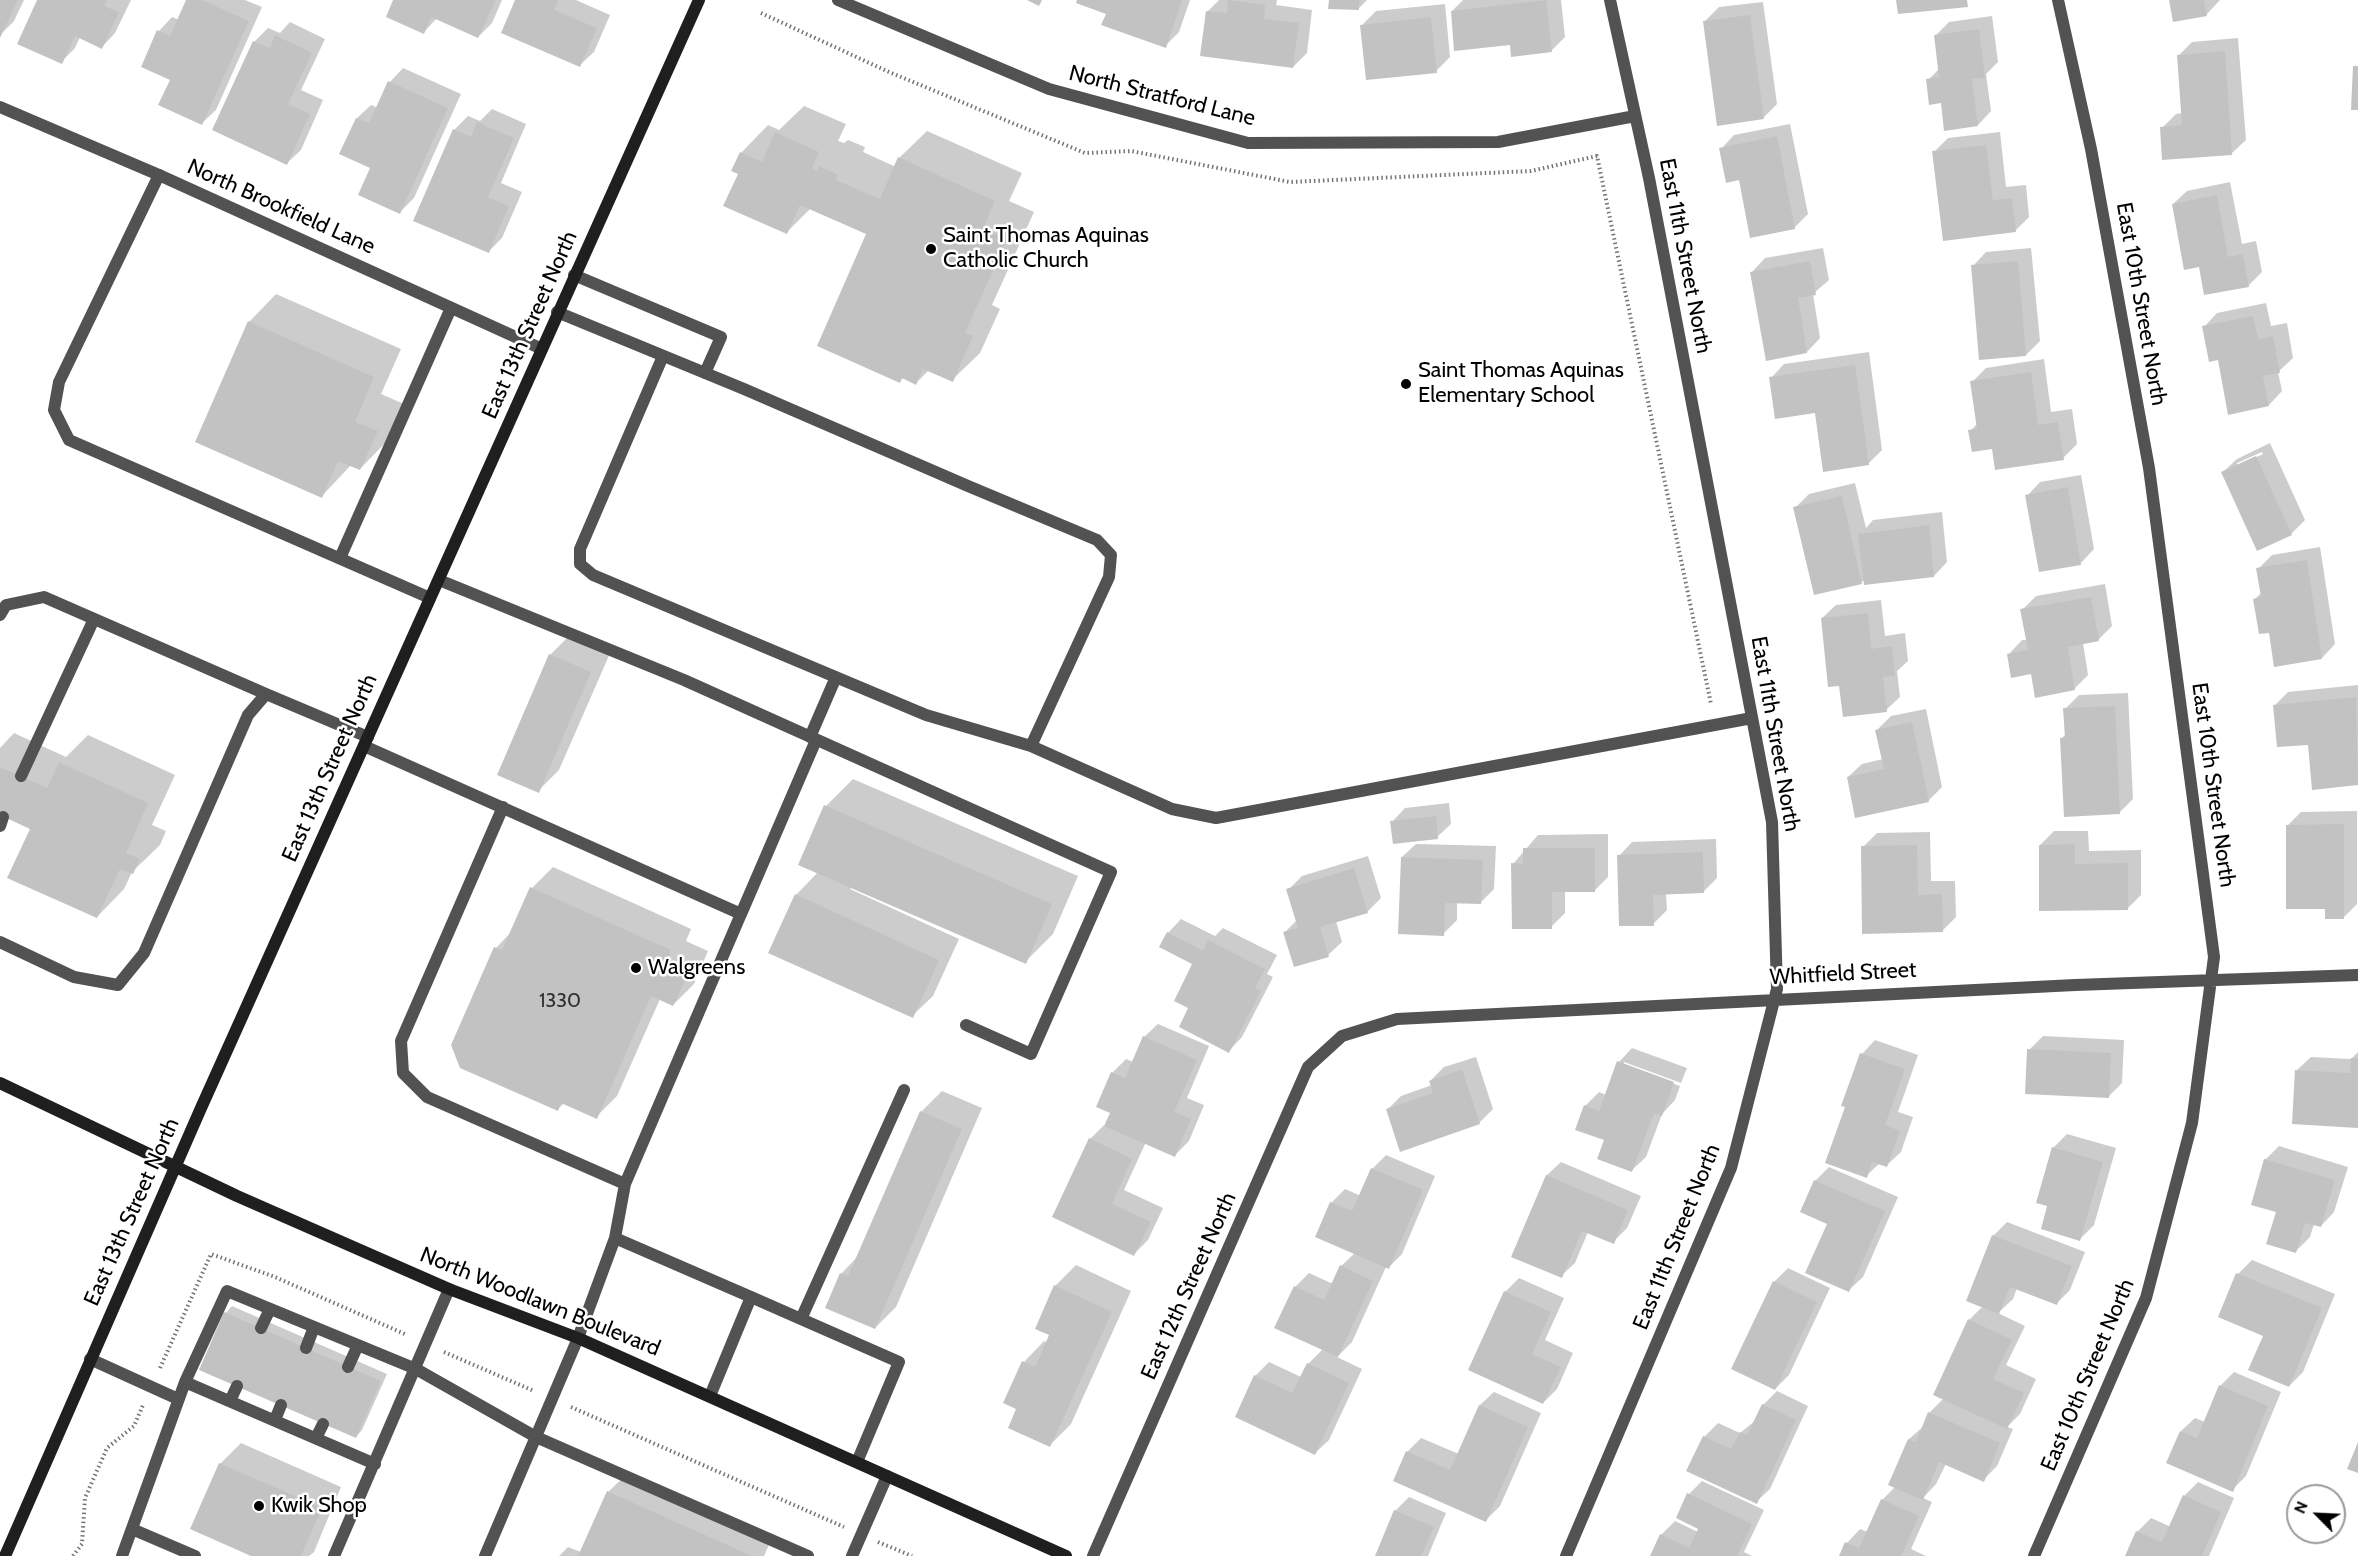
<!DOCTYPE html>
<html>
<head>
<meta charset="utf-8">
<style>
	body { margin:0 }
	#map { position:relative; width:2358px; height:1556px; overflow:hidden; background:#fff; font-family:Cabin,sans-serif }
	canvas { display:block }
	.north { position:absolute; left:2286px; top:1484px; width:60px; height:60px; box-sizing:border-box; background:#fff; border:2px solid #999; border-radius:50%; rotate:294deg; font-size:16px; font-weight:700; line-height:24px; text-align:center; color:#000 }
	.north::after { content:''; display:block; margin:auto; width:21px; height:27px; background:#000; clip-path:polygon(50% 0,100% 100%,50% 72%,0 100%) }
</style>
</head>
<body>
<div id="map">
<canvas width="2358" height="1556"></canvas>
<div class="north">N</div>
</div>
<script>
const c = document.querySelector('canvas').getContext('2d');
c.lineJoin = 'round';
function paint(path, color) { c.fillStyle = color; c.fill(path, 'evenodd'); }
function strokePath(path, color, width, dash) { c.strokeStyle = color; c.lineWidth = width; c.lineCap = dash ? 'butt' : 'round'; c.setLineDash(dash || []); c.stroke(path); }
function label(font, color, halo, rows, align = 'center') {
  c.font = font + ' Cabin,sans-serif'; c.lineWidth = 5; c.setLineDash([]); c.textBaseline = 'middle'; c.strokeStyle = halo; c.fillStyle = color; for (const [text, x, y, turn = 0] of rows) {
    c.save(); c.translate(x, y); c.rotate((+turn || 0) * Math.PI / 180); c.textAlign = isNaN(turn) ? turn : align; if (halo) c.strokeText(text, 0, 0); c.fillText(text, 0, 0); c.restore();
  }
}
paint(new Path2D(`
	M0 0H24L14 21 0 35Z
	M39 0H131L115 33 102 47 80 37 75 48 61 62Z
	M188 0H245L262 7 216 110 202 123 172 79 159 31 172 17 179 20Z
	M395 0H502L492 23 478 37 437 18 424 32Z
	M517 0H576L610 15 594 52 580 65Z
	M1079 0H1190L1179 32 1165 46 1107 13Z
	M1219 0H1277L1276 5 1312 10 1307 53 1293 67 1207 12Z
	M1330 0H1367L1358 9Z
	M1463 0H1561L1565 37 1551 51 1452 11Z
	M2171 0H2220L2207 14Z
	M1763 2 1777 104 1763 118 1705 21 1719 7Z
	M1445 4 1450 57 1436 71 1362 25 1376 11Z
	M1992 16 1998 62 1986 74 1991 111 1978 125 1928 80 1940 68 1935 36 1949 22Z
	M290 22 325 39 301 90 323 100 301 150 287 163 214 130 255 41 268 28 280 33Z
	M2238 38 2246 140 2232 153 2162 128 2176 114 2182 113 2178 56 2192 42Z
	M403 68 461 94 414 198 400 212 372 167 357 118 371 105 378 108 390 82Z
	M804 106 846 124 838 141 844 143 848 140 865 147 863 152 896 167 899 158 927 131 1022 173 1009 201 1034 212 992 305 1000 309 980 353 952 380 929 370 916 383 904 377 899 382 868 234 811 208 787 232 740 173 741 153 768 125 779 130Z
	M492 109 526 124 501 183 522 192 502 238 488 252 454 130 468 116 480 121Z
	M1790 124 1808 214 1794 228 1740 178 1721 149 1734 135Z
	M2000 132 2006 187 2026 185 2029 217 2015 231 1934 152 1948 138Z
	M2230 182 2242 244 2256 241 2262 272 2248 286 2200 265 2173 204 2187 191Z
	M1823 248 1829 280 1813 294 1820 338 1807 352 1752 272 1765 258Z
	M2031 248 2040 341 2026 355 1973 266 1986 252Z
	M276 294 401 349 381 394 404 404 387 441 360 469 351 465 322 496 249 322Z
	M2266 303 2271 326 2287 323 2293 358 2278 372 2282 391 2269 405 2204 327 2217 313Z
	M1869 352 1882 450 1868 464 1817 411 1771 378 1784 364Z
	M2044 359 2051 412 2072 409 2077 444 2063 458 1993 447 1970 431 1978 423 1972 382 1986 368Z
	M2270 443 2305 520 2291 534 2223 472 2237 459ZM2262 452 2263 454 2237 466V463Z
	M2081 475 2094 549 2081 563 2027 496 2040 482Z
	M1855 483 1866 528 1873 520 1942 512 1947 562 1934 576 1865 579 1862 582 1795 508 1809 494Z
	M2320 547 2335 644 2322 658 2270 631 2255 599 2261 593 2258 569 2272 555Z
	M2105 584 2112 626 2098 640 2083 643 2088 675 2074 689 2032 673 2009 654 2022 640H2027L2022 610 2036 596Z
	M1881 600 1885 636 1905 633 1908 661 1897 671 1900 697 1886 710 1841 684 1822 618 1836 605Z
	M571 634 611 651 559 770 538 791 550 655Z
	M2358 685V784L2314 788 2309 743 2274 706 2288 692Z
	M2128 693 2133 799 2119 813 2062 738 2066 734 2065 709 2079 695Z
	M1926 709 1942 787 1928 801 1848 777 1862 764 1883 759 1877 730 1891 716Z
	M14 733 66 757 88 735 175 775 152 825 166 831 160 845 132 872 124 889 97 917 32 828 0 814V748Z
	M853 779 1078 876 1053 934 1025 962 852 887 850 889 959 939 933 996 912 1016 796 895 818 872 826 806Z
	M1449 803 1451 824 1437 837 1392 822 1405 808Z
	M2357 811V904L2343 918 2326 908 2288 825 2301 812Z
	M2054 831H2088L2089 851 2141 850V895L2127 909 2040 845Z
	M1930 832 1931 881H1955L1956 917 1942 931 1863 847 1877 833Z
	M1608 834V877L1594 891H1565V913L1551 927 1513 864 1538 835Z
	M1716 839 1717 878 1703 892 1666 893 1667 910 1653 924 1619 856 1632 842Z
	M1416 844 1496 846 1494 889 1480 903 1457 902V920L1443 934 1402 857Z
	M1368 856 1381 898 1367 912 1336 921 1342 942 1328 955 1285 932 1297 920 1288 890 1302 876Z
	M553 867 691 929 686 941 708 951 694 984 673 1005 660 999 617 1096 596 1117 564 1103 558 1109 496 948 512 931 532 888Z
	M1181 919 1215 936 1223 928 1277 955 1267 974 1273 977 1242 1037 1229 1051 1190 1007 1194 964 1168 933Z
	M1158 1024 1209 1046 1187 1098 1204 1105 1189 1141 1175 1155 1146 1142 1124 1190 1163 1208 1148 1240 1134 1254 1054 1216 1090 1139 1104 1125 1105 1126 1112 1112V1073L1126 1059 1133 1062 1144 1037Z
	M2043 1036 2124 1040 2122 1083 2108 1097 2029 1050Z
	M1875 1040 1918 1055 1898 1112 1913 1117 1901 1152 1887 1165 1880 1163 1866 1176 1847 1107 1843 1105 1862 1054Z
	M1632 1048 1687 1068 1681 1083 1624 1062V1065L1680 1086 1675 1100 1662 1114 1646 1157 1632 1170 1606 1139 1585 1106 1599 1092 1606 1095 1619 1062Z
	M2358 1052V1127L2297 1070 2311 1057 2351 1059Z
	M1476 1057 1493 1109 1479 1123 1387 1110 1401 1096 1432 1085 1430 1081 1444 1067Z
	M942 1091 982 1108 896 1307 875 1328 841 1274 857 1257 921 1112Z
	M2067 1134 2116 1148 2094 1225 2080 1239 2049 1205 2053 1148Z
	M2279 1146 2348 1167 2334 1212 2321 1226 2314 1224 2310 1237 2296 1251 2278 1211 2265 1160Z
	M1386 1155 1435 1176 1402 1254 1388 1268 1386 1267 1352 1342 1337 1357 1362 1369 1329 1440 1315 1453 1255 1376 1269 1362 1301 1377 1308 1364 1323 1349 1295 1287 1309 1273 1333 1284 1341 1266 1355 1253 1331 1203 1345 1189 1361 1196 1372 1169Z
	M1561 1162 1641 1196 1627 1228 1613 1242 1588 1232 1575 1263 1561 1276 1547 1175Z
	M1829 1167 1898 1197 1863 1277 1849 1290 1815 1181Z
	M2007 1222 2085 1252 2070 1290 2057 1303 2017 1288 2013 1299 1998 1313 2025 1326 2006 1365 2036 1379 2020 1414 2007 1427 2013 1429 1997 1466 1983 1480 1946 1464 1936 1484 1923 1498 1932 1502 1911 1549 1926 1556H1841L1847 1543 1860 1529 1868 1532 1882 1500 1895 1487 1909 1439 1924 1426 1930 1412 1944 1398 1969 1320 1983 1306 1993 1236Z
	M2252 1260 2335 1294 2303 1372 2289 1386 2265 1335 2220 1316 2238 1274Z
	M1076 1265 1131 1291 1071 1424 1050 1445 1024 1362 1044 1341 1047 1343 1051 1335 1055 1286Z
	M1788 1268 1830 1288 1789 1375 1775 1389 1774 1282Z
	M1519 1278 1564 1298 1545 1340 1573 1353 1557 1389 1543 1403 1470 1369 1505 1292Z
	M232 1306 387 1374 362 1430 356 1437 201 1369 226 1313Z
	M2234 1372 2281 1392 2246 1476 2232 1490 2181 1431 2195 1418 2205 1422 2220 1386Z
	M1777 1391 1808 1406 1770 1489 1756 1502 1704 1437 1718 1423 1740 1433 1756 1420 1763 1405Z
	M1494 1392 1541 1413 1500 1506 1486 1520 1395 1480 1408 1451 1421 1438 1459 1454 1480 1405Z
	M241 1443 341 1487 314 1552 309 1556H255L220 1464Z
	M629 1472 773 1536 764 1556H559L568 1547 581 1552 608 1492Z
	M1702 1481 1764 1510 1744 1552 1752 1556H1651L1661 1535 1675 1521 1698 1532 1700 1528 1689 1494Z
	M2198 1482 2234 1498 2209 1556H2127L2137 1532 2151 1518 2171 1527 2184 1496Z
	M1409 1497 1446 1513 1428 1556H1376L1395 1511Z`), '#0003');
paint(new Path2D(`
	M0 0H18L0 38Z
	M37 0H107L104 6 119 12 102 49 75 36 62 64 17 44Z
	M186 0H202L249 21 202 125 158 105 170 80 141 67 157 30 170 36Z
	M393 0H496L478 38 431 17 424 34 386 17Z
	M515 0H558L554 10 597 28 580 67 501 33Z
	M1027 0H1042L1039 6Z
	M1077 0H1182L1166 48 1101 25 1106 14 1076 3Z
	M1228 0 1265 5 1264 19 1299 23 1293 68 1200 56 1206 11 1227 13Z
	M1329 0H1359V10L1328 9Z
	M1546 0 1552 52 1511 57 1510 45 1454 51 1451 11Z
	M1896 0H1967L1968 7 1898 14Z
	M2169 0H2204L2207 16 2173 22Z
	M1750 15 1764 119 1717 126 1703 21Z
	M1431 17 1437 73 1366 80 1360 25Z
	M1979 29 1985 78 1972 79 1978 126 1944 131 1941 103 1929 105 1926 79 1939 77 1934 35Z
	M275 35 312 53 288 104 310 114 287 165 212 130 253 41 270 48Z
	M2225 51 2232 155 2162 160 2160 127 2182 125 2177 55Z
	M2353 66H2358V110H2351Z
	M388 81 448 108 400 214 358 195 370 168 339 154 356 118 369 123Z
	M477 122 514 138 488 197 509 206 489 253 413 221 453 129 471 137Z
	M775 132 819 152 812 168 817 171 819 166 838 175 836 180 880 199 898 157 995 201 983 229 1007 239 965 333 973 336 953 382 923 369 916 385 902 378 900 383 817 346 866 234 800 205 787 234 723 206 738 174 731 171 740 152 762 162Z
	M1777 136 1795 229 1750 238 1739 180 1726 183 1719 148Z
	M1986 145 1993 200 2012 198 2016 232 1943 241 1932 151Z
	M2217 195 2228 257 2243 254 2249 287 2204 295 2199 267 2184 270 2172 204Z
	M1810 261 1816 295 1798 298 1807 353 1766 361 1750 272Z
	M2018 261 2026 356 1979 360 1971 265Z
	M2253 316 2258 339 2273 336 2280 373 2263 376 2269 406 2228 415 2218 360 2209 362 2202 326Z
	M248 321 374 377 355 422 378 431 360 470 338 461 322 498 195 442Z
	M1855 365 1869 465 1823 472 1815 413 1775 419 1769 377Z
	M2031 372 2038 425 2058 422 2064 460 1995 470 1992 449 1972 452 1968 430 1977 429 1970 381Z
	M2256 456 2292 535 2257 551 2221 472Z
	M2068 487 2081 565 2039 572 2025 495Z
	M1842 496 1862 584 1814 595 1793 507Z
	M1929 525 1934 577 1864 585 1858 534Z
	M2307 560 2322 659 2274 667 2269 633 2259 634 2253 599 2261 597 2256 568Z
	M2091 597 2099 641 2068 647 2075 690 2035 698 2031 674 2011 678 2007 654 2028 650 2020 609Z
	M1868 613 1871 649 1892 646 1895 676 1883 677 1887 712 1843 717 1839 686 1828 687 1821 618Z
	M549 654 591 672 539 793 497 775Z
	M2356 697 2358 785 2312 790 2308 745 2277 747 2273 705Z
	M2115 706 2120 814 2064 817 2060 738H2065L2063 708Z
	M1912 722 1929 802 1855 818 1847 777 1884 769 1875 730Z
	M59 762 148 803 126 853 140 859 133 874 120 869 97 918 7 878 30 829 0 815V767L47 788Z
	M824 805 1052 904 1026 964 798 865Z
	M1436 816 1438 839 1393 844 1390 821Z
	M2344 824V919H2325V909H2286V825Z
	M2075 844V864L2128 863V910L2039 911V845Z
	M1917 845 1918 895 1942 894 1943 932 1862 934 1861 846Z
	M1523 848H1595V892H1552V929H1512L1511 863 1523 864Z
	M1703 852 1704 893 1653 895 1654 926H1619L1617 855Z
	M1401 857 1483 860 1481 904 1445 903 1444 936 1398 934Z
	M1354 868 1368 913 1320 927 1329 957 1294 967 1283 932 1298 928 1286 889Z
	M530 887 671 950 666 962 689 972 673 1006 651 996 597 1119 561 1103 558 1111 460 1068 451 1045 494 947 502 950Z
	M795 894 939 960 913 1018 768 953Z
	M1167 932 1203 951 1208 940 1265 969 1255 988 1261 991 1229 1053 1179 1027 1188 1008 1174 1001 1192 964 1159 947Z
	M1143 1036 1197 1060 1174 1112 1191 1119 1175 1157 1104 1126 1110 1113 1096 1107 1111 1072 1125 1078Z
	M2027 1049 2111 1053 2109 1098 2025 1094Z
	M1860 1053 1905 1069 1885 1125 1900 1131 1887 1167 1872 1162 1867 1178 1825 1163 1845 1107 1841 1106Z
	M2351 1058H2358V1128L2292 1124 2295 1070 2350 1073Z
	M1617 1061 1674 1082 1662 1116 1654 1113 1632 1172 1597 1159 1604 1140 1575 1130 1584 1105 1599 1111Z
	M1462 1069 1480 1124 1400 1152 1386 1109 1433 1093 1429 1081Z
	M920 1111 962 1129 875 1329 825 1308 840 1273 848 1276Z
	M1089 1138 1132 1159 1112 1204 1151 1222 1134 1256 1052 1217Z
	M2052 1147 2103 1162 2080 1241 2041 1229 2047 1206 2036 1203Z
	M2264 1159 2335 1180 2321 1227 2305 1223 2296 1253 2266 1244 2276 1212 2251 1205Z
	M1371 1168 1423 1190 1389 1269 1315 1237 1330 1202 1352 1211Z
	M1546 1175 1628 1210 1614 1244 1582 1231 1562 1278 1511 1257Z
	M1814 1180 1885 1211 1849 1292 1805 1273 1827 1224 1800 1212Z
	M1992 1235 2072 1266 2057 1305 2010 1287 1999 1314 1966 1301Z
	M1340 1265 1373 1281 1338 1357 1274 1328 1294 1286 1324 1300Z
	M2236 1273 2322 1308 2289 1387 2248 1370 2263 1336 2218 1317Z
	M1773 1281 1817 1302 1775 1390 1731 1369Z
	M1054 1285 1112 1312 1050 1447 1008 1428 1016 1409 1003 1403 1022 1361 1035 1367 1049 1335 1035 1329Z
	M1504 1291 1551 1312 1532 1354 1561 1367 1543 1404 1468 1370Z
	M224 1312 381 1381 356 1438 199 1370Z
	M1968 1319 2012 1340 1993 1379 2024 1393 2007 1429 1933 1395Z
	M1307 1363 1349 1383 1315 1455 1235 1417 1254 1375 1292 1393Z
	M2219 1385 2268 1406 2233 1492 2166 1463 2180 1431 2197 1438Z
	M1762 1404 1796 1420 1757 1504 1686 1471 1703 1436 1731 1449 1740 1432 1747 1435Z
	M1479 1405 1528 1427 1486 1522 1393 1481 1406 1451 1450 1470Z
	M1928 1412 2000 1443 1984 1482 1939 1462 1923 1500 1888 1485 1908 1439 1916 1442Z
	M2358 1442V1473L2347 1469Z
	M219 1463 322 1508 301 1556H251L190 1529Z
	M607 1491 752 1556H578Z
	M1687 1493 1752 1524 1737 1556H1650L1660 1534 1689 1548 1698 1529 1676 1518Z
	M2183 1495 2221 1512 2202 1556H2125L2136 1531 2162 1542Z
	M1881 1499 1919 1516 1901 1556H1839L1845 1542 1859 1548Z
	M1394 1510 1434 1527 1421 1556H1375Z`), '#c2c2c2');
strokePath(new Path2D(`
	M761 13 889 72 1085 153 1131 151 1290 182 1531 171 1597 156 1711 704
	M444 1352 534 1391
	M160 1368 211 1254 275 1277 407 1335
	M571 1407 844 1527
	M878 1542 912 1556
	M73 1556 82 1544 85 1498 107 1448 134 1426 143 1405`), '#747474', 4, [1.5, 3]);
strokePath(new Path2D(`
	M159 175 59 382 54 410 69 440 430 598
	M574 275 721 337 705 373
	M557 312 744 389 968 486 1097 540 1111 555 1109 577 1031 746
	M663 356 580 549V564L593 575 926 715 1031 746 1172 809 1216 818 1752 718
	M340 558 451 308
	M439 580 684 680 1111 872 1031 1054 966 1025
	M0 615 6 605 44 597 266 694
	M810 737 836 677
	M364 746 741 914 625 1184 615 1238 578 1338 485 1556
	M21 776 94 619
	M503 807 401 1041 403 1073 427 1097 625 1184
	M0 826 3 817
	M741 914 816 740
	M0 942 74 977 118 985 144 953 248 715 266 694 368 737
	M615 1238 751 1297
	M801 1319 899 1362 857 1462
	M261 1328 270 1309
	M306 1348 314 1327
	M90 1359 178 1399
	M348 1367 358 1345
	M185 1382 227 1291 416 1369 536 1437 808 1556
	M710 1396 751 1297 801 1319 904 1090
	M230 1401 237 1386
	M275 1420 281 1405
	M316 1438 323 1424
	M132 1529 195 1556
	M122 1556 185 1382 375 1464
	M334 1556 449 1289
	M852 1556 887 1476`), '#525252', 12);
strokePath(new Path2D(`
	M838 0 1049 89 1248 143 1498 142 1635 116
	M0 107 159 175 542 349
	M1093 1556 1308 1067 1342 1036 1397 1019 2075 985 2358 975
	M1566 1556 1731 1168 1777 989 1772 822 1649 178 1610 0
	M2034 1556 2146 1298 2192 1123 2214 957 2149 468 2091 149 2058 0`), '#525252', 12);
strokePath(new Path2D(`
	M0 1083 237 1196 449 1289 578 1338 1066 1556
	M5 1556 201 1108 699 0`), '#1f1f1f', 12);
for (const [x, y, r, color] of [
	[931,249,6,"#000"],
	[1406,384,6,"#000"],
	[636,968,6,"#000"],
	[259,1506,6,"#000"]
]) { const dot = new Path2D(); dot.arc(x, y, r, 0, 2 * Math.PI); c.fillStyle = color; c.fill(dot); strokePath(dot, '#fff', 2); }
label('20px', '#303030', null, [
	["1330",560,1001]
]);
label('22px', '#000', '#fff', [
	["North Stratford Lane",1162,96,14],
	["North Brookfield Lane",281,207,24],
	["East 11th Street North",1685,256,79],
	["East 10th Street North",2141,304,80],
	["East 13th Street North",530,325,-66],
	["East 11th Street North",1775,734,80],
	["East 13th Street North",330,768,-66],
	["East 10th Street North",2213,785,82],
	["Whitfield Street",1843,974,-3],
	["East 13th Street North",132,1212,-66],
	["East 11th Street North",1677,1237,-68],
	["East 12th Street North",1189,1286,-66],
	["North Woodlawn Boulevard",540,1302,22],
	["East 10th Street North",2088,1375,-67]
]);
label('22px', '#000', '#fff', [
	["Saint Thomas Aquinas",943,236],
	["Catholic Church",943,261],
	["Saint Thomas Aquinas",1418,371],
	["Elementary School",1418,396],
	["Walgreens",648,968],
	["Kwik Shop",271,1506]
], 'left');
</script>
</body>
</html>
